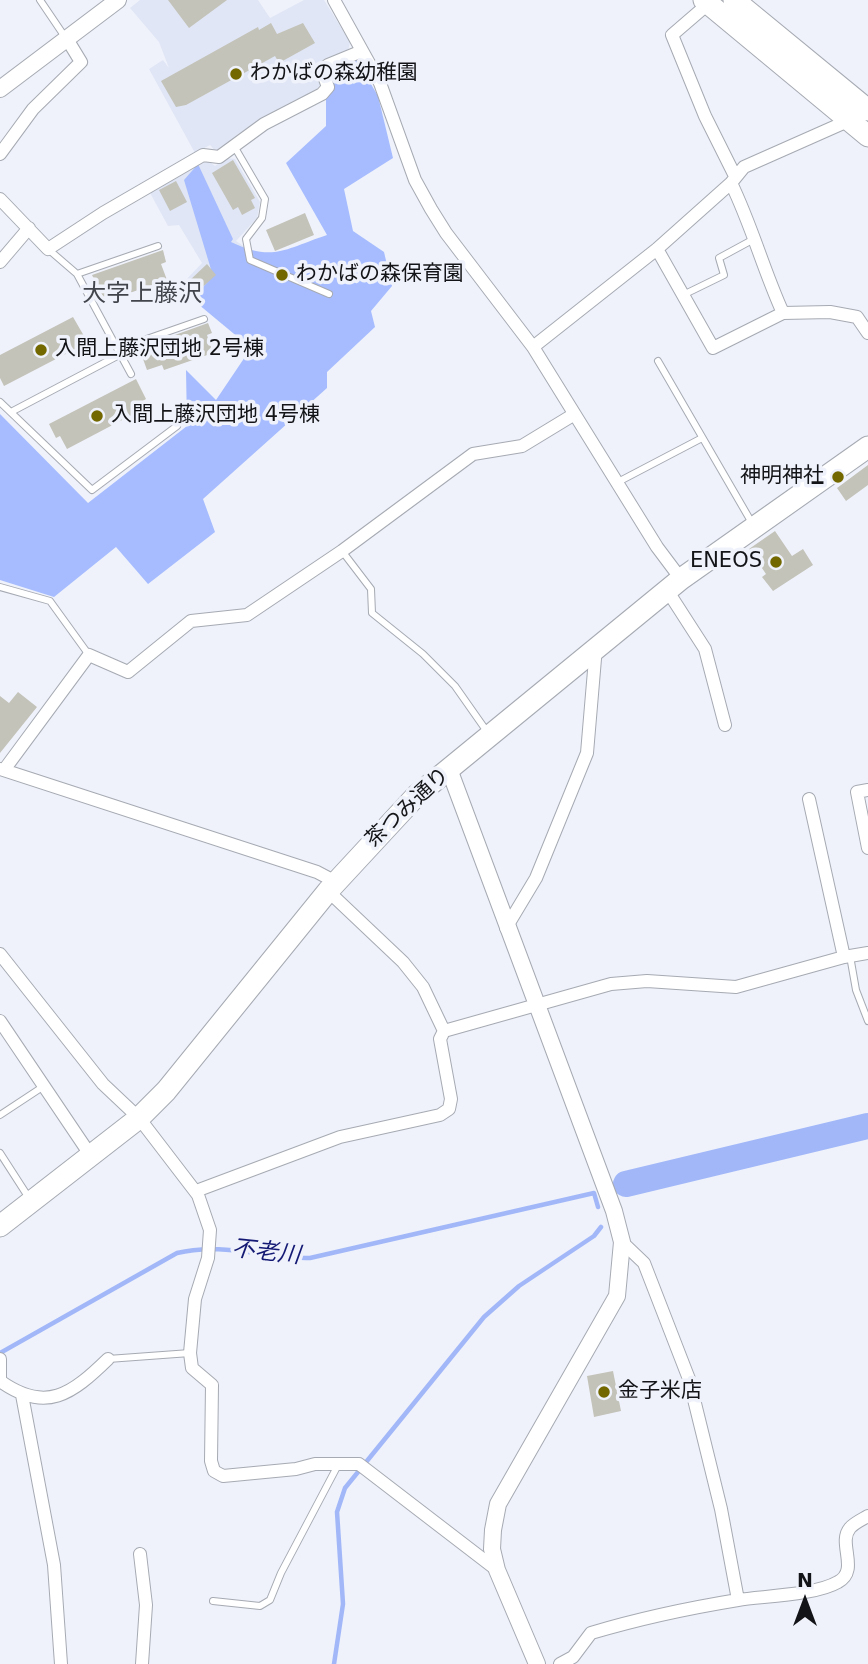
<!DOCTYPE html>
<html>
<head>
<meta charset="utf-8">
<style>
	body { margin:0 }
	#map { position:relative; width:868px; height:1664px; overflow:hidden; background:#eff2fb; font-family:"DejaVu Sans",sans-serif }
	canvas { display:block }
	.north { position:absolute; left:770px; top:1566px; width:70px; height:70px; -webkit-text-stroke:5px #eff2fb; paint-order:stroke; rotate:0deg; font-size:19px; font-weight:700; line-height:28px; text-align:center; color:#131417 }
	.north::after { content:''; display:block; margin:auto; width:24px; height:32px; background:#131417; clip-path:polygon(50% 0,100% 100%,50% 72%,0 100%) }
</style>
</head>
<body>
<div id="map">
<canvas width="868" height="1664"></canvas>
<div class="north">N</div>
</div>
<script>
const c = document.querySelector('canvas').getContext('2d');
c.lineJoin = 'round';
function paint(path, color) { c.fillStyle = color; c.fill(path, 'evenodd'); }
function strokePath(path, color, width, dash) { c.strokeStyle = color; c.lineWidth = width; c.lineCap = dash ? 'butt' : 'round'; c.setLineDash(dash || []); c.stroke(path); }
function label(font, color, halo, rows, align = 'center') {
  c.font = font + ' "DejaVu Sans","Noto Sans JP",sans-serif'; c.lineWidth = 7; c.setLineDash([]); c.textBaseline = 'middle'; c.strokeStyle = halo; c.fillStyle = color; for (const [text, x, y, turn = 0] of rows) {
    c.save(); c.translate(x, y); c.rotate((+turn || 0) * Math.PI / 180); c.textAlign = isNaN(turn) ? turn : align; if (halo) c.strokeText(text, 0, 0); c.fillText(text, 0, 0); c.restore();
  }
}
paint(new Path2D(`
	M140 0H258L270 18 304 0H324L350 42 348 52 318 68 321 87 317 92 240 133 216 152 210 145 195 153 149 69 163 60 169 68 159 42 130 8Z
	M227 158 235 159 260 202 257 218 236 241 270 264 299 385 184 282 202 263 179 225 168 226 149 191 206 159 215 166Z`), '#e0e6f5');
paint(new Path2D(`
	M351 50 378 96 393 158 344 189 353 231 384 252 392 286 371 311 375 327 327 372V388L203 499 215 532 148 584 116 547 54 597 0 580V414L88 503 187 426 186 370 216 400 251 348 192 299 213 276 184 180 198 164 233 239 231 242C273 262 285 249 327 235L286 163 326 126V95Z`), '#a6bcfe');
strokePath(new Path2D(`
	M0 1353 177 1253C221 1242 265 1258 310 1258L594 1193 598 1207
	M334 1664 343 1604 337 1512 345 1488 484 1317 519 1286 594 1236 601 1227`), '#a1b7f8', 4.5);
strokePath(new Path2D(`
	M626 1184 868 1126`), '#a1b7f8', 26);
paint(new Path2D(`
	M168 0H227L189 28Z
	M271 23 277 34 303 23 315 43 279 63 275 56 186 105 176 107 161 81 258 27 259 30Z
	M233 160 255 198 251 200 255 208 242 215 238 207 233 210 212 173Z
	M176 181 187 202 170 211 159 190Z
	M305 213 314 235 275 251 266 230Z
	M163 250 166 262 161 264 167 280 118 297 116 292 103 297 92 275Z
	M207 264 216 275 197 292 188 282Z
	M73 317 84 336 78 340 81 346 4 386 0 378V355Z
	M208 323 212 333 207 335 213 353 164 370 162 365 147 370 139 348Z
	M136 379 146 399 141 402 145 408 67 449 60 436 56 438 49 424Z
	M868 465V485L846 501 837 488Z
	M775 531 792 556 803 549 813 565 773 591 762 577 766 574 749 549Z
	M18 692 37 707 0 753V696L9 703Z
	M613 1371 621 1411 594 1417 587 1376Z`), '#c3c3b9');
const service = new Path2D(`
	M40 0 65 37
	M234 146 265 199 262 218 246 239 250 260 329 294
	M48 249 77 274 131 374
	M77 274 158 246
	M683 295 724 275 719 258 754 239
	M118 349 204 319
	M658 361 752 523
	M0 402 92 490 177 426
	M11 412 121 354
	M618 482 702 438
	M342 551 371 589 372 613 423 654 455 686 488 733
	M0 587 50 601 89 655
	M850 956 856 990 868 1021
	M0 1115 44 1086
	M0 1153 29 1198
	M108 1359 190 1353
	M213 1601 260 1606 270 1600 281 1573 338 1465`);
const minor = new Path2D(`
	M334 0 380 83 415 180 431 209 446 233 533 347 657 547 681 579
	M708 4 672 35 705 116 735 176
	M0 154 33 109 81 62 67 39
	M731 183C752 226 763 269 783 313
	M0 199 48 249 103 213 203 155 219 157 264 124 322 94 328 87 322 71 328 65 362 51
	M657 249 713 348 783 313 830 312 857 317 868 333
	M0 262 29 228
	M533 347 657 249 731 183 744 167 850 120
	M667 590 705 649 725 725
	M0 769 317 872 336 882
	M4 770 89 655 128 672 191 621 247 615 342 551 473 454 522 446 573 415
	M868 790 857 792 868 848
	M809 799 844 957
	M506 928 536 878 587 753 596 647
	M0 954 103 1084 139 1118 198 1195 210 1230 208 1258 195 1299 190 1353 192 1368 212 1385 211 1461 214 1471 223 1476 296 1469 315 1464H359L497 1570
	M0 1021 91 1156
	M444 1031 611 984 647 981 736 987 844 957 868 953
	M196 1191 340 1137 440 1115 449 1109 451 1099 440 1039 444 1031 423 987 403 962 328 891
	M622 1242 644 1263 689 1379 721 1509 738 1600
	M0 1359V1380
	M0 1381C46 1414 72 1394 108 1359
	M22 1395 54 1565 61 1664
	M140 1554 146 1605 142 1664
	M560 1664 573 1657 591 1633C638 1619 689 1608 738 1600 764 1596 816 1595 838 1582 860 1570 837 1543 850 1528 854 1523 863 1519 868 1516`);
const tertiary = new Path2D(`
	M0 89 118 0
	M449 769 614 1211 622 1242 617 1296 498 1504 493 1530 492 1549 497 1570 537 1664`);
const primary = new Path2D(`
	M0 1226 139 1118 166 1091 328 891 416 796 681 579 868 447`);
const trunk = new Path2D(`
	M704 0 868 136
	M734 0 868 110`);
strokePath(service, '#a6aab2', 8);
strokePath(minor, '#a6aab2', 14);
strokePath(tertiary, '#a6aab2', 18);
strokePath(primary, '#a6aab2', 23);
strokePath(trunk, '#a6aab2', 23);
strokePath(service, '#fff', 6);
strokePath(minor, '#fff', 12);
strokePath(tertiary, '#fff', 16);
strokePath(primary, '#fff', 21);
strokePath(trunk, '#fff', 21);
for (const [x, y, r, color] of [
	[236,74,7,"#736800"],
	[282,275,7,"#736800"],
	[41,350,7,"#736800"],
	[97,416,7,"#736800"],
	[838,477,7,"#736800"],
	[776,562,7,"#736800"],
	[604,1392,7,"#736800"]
]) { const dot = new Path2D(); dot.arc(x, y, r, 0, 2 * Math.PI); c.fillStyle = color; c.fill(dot); strokePath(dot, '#eff2fb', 2.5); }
label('21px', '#131417', '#eff2fb', [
	["わかばの森幼稚園",250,74],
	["わかばの森保育園",296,275],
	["入間上藤沢団地 2号棟",55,350],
	["入間上藤沢団地 4号棟",111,416],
	["神明神社",824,477,"right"],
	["ENEOS",762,562,"right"],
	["金子米店",618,1392]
], 'left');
label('21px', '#131417', '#eff2fb', [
	["茶つみ通り",408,808,-43]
]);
label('italic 23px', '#141974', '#eff2fb', [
	["不老川",266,1253,6]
]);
label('24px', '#42454c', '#eff2fb', [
	["大字上藤沢",142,295]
]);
</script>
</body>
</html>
